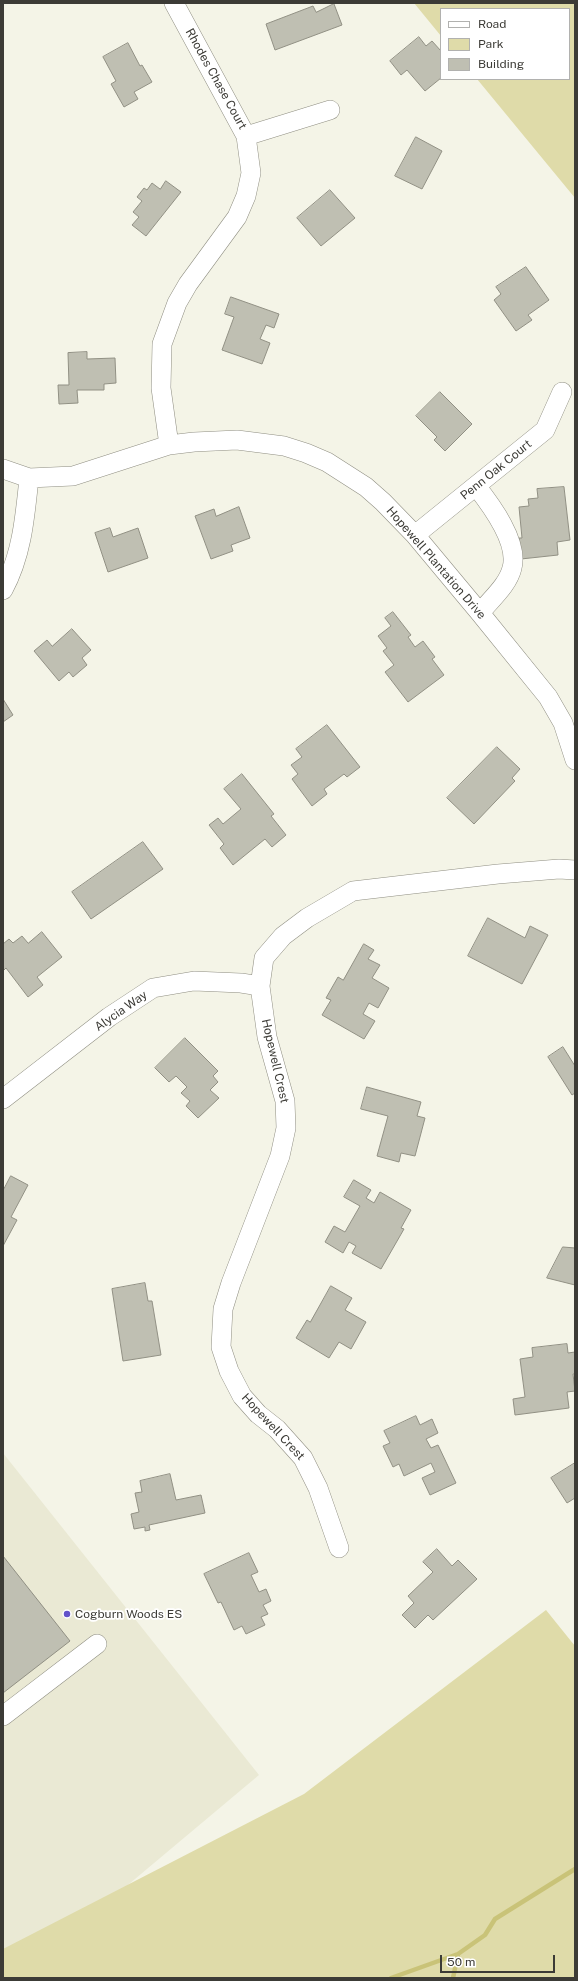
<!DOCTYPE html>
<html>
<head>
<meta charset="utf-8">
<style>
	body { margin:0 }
	#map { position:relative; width:578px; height:1981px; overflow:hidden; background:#f4f4e7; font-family:"Public Sans",sans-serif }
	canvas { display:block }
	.frame { position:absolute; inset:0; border:4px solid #3c3b36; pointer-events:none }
	.legend { position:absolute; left:440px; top:8px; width:130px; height:72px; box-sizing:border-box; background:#fff; border:1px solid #b1b1af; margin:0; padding:5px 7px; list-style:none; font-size:12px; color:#3c3b36 }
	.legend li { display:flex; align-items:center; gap:8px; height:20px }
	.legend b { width:20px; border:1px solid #b1b1af }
	.scale { position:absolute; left:440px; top:1955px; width:115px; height:18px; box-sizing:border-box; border:2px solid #3c3b36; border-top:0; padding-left:5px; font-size:12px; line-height:14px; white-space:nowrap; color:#3c3b36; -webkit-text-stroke:3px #fff; paint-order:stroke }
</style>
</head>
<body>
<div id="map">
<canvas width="578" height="1981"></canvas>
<div class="frame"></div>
<ul class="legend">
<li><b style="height:5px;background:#fff"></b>Road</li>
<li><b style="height:11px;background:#dfdba9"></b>Park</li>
<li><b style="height:11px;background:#bfbfb2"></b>Building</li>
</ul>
<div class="scale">50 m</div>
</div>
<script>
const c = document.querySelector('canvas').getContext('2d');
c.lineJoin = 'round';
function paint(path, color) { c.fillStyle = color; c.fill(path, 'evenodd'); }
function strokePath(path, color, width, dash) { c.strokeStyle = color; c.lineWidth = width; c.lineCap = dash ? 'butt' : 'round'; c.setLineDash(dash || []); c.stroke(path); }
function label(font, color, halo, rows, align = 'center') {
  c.font = font + ' "Public Sans",sans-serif'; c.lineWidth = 3.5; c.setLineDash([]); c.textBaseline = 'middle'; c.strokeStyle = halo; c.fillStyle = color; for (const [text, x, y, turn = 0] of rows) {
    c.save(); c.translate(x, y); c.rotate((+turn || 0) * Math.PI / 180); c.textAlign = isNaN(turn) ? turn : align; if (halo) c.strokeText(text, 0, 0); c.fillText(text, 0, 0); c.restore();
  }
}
paint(new Path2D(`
	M3 1453 259 1775 17 1978H3Z`), '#eae9d4');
paint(new Path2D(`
	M414 3H575V198L477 79H569V9H441V36Z
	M546 1610 575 1646V1978H3V1949L304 1794Z`), '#dfdba9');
strokePath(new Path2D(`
	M391 1978 458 1954 485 1935 495 1919 575 1869
	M453 1978 458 1954`), '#c9c378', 4.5);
const building = new Path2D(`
	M334 4 342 25 275 50 266 24 313 6 316 12Z
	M419 37 426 46 432 41 441 51V78L425 91 407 70 401 75 390 61Z
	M128 43 140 66 142 65 152 82 134 92 138 99 124 107 111 84 116 81 103 57Z
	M416 137 442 151 422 189 395 176Z
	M166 181 181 192 146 236 132 225 139 217 133 212 142 201 137 197 144 188 147 190 152 183 160 189Z
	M330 190 355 218 321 246 297 218Z
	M526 267 549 300 528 315 532 320 516 331 494 300 501 294 496 287Z
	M231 297 279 314 274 328 266 325 260 339 270 343 262 364 222 350 234 317 225 314Z
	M87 352V359L115 358 116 383 104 384V390H77L78 403 59 404 58 385H69L68 353Z
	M440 392 472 424 445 451 434 440 437 437 416 416Z
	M564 487 570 540 557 542 558 555 521 559 519 538H522L519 507 529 506 528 499 538 498 537 489Z
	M239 507 250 538 231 545 233 551 211 559 195 516 214 509 216 516Z
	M110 528 113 537 138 528 148 558 108 572 95 533Z
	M393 612 411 635 408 637 415 647 423 641 435 657 432 659 444 675 408 702 385 672 394 665 383 651 387 648 378 636 391 626 385 618Z
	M72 629 91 650 82 658 87 665 73 677 69 672 59 681 34 651 47 640 52 646Z
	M3 699 13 715 3 722Z
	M327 725 360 767 347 777 344 774 324 789 327 794 312 806 292 779 298 774 291 765 302 757 296 749Z
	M497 747 520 769 512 778 515 781 474 824 447 798Z
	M242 774 274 814 271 816 286 835 272 847 265 839 233 865 220 848 224 844 209 825 218 818 223 824 241 809 224 789Z
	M143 842 163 869 91 919 72 892Z
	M488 918 525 938 530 926 548 935 522 984 468 956Z
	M42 932 62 957 37 977 43 985 28 997 6 968 3 971V944L9 939 13 943 22 936 28 943Z
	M364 944 374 950 368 959 380 965 372 978 389 988 378 1008 369 1003 363 1014 375 1021 364 1039 322 1015 331 1000 326 998 338 977 343 980Z
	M185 1038 218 1071 213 1076 218 1082 210 1090 219 1098 198 1118 186 1106 190 1101 181 1093 187 1087 176 1076 169 1082 155 1068Z
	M563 1047 575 1066V1093L572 1095 548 1057Z
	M367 1087 421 1102 417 1116 425 1118 415 1156 401 1153 399 1162 377 1156 388 1116 361 1109Z
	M11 1176 28 1185 11 1217 17 1220 3 1246V1191Z
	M354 1180 371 1190 366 1198 374 1203 380 1192 411 1210 401 1228 404 1229 381 1269 352 1253 356 1246 349 1242 343 1253 325 1242 334 1226 345 1232 360 1206 344 1197Z
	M563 1247 575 1248V1285L547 1278Z
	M145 1283 148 1301H152L161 1355 123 1361 112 1289Z
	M331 1286 352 1298 345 1310 366 1322 351 1349 339 1342 329 1358 296 1338 307 1320 310 1322Z
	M567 1344 568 1353 575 1352V1374H573L575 1391 567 1392 569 1408 515 1415 513 1399 525 1397 520 1359 533 1357 532 1348Z
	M416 1416 420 1425 432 1419 438 1433 426 1439 431 1448 438 1445 456 1483 430 1495 422 1478 435 1472 431 1463 404 1476 399 1464 393 1467 383 1446 390 1443 384 1431Z
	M575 1463V1498L567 1503 551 1478Z
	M170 1474 176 1500 201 1495 205 1513 149 1525 150 1530 145 1531V1527L134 1529 131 1514 139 1512 135 1493 142 1492 140 1481Z
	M437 1549 452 1566 458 1560 477 1579 433 1620 428 1615 415 1628 402 1615 414 1603 408 1596 433 1572 423 1562Z
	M249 1553 258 1572 251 1575 259 1592 266 1589 271 1601 263 1605 268 1614 261 1617 265 1625 246 1634 242 1626 234 1630 221 1602 218 1603 204 1574Z
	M3 1556 70 1641 3 1693Z`);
paint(building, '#bfbfb2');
strokePath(building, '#919084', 1);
const minor = new Path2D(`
	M246 136 330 110
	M169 445 161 388 162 344 177 303 188 284 237 217 246 196 251 173 246 136 174 3
	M3 469 29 478 73 476 169 445 194 442 237 440 284 446 306 453 327 462 366 487 383 502 415 535 480 613 548 697 563 723 575 760
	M476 486C491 505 519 542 512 568 508 585 491 599 480 613
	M415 535 545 430 562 392
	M3 590C22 555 25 517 29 478
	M3 1099 109 1017 153 988 194 981 241 983 260 986
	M339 1548 318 1488 303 1458 277 1429 258 1414 242 1396 229 1371 221 1347 223 1309 231 1283 280 1156 286 1128 285 1101 267 1037 260 986 264 958 283 936 307 918 353 891 498 874 559 869 575 870
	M3 1716 97 1644`);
strokePath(minor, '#8f8e82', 20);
strokePath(minor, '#fff', 19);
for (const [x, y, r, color] of [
	[67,1614,4,"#6252ca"]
]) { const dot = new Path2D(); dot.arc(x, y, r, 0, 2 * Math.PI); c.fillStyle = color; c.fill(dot); strokePath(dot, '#fff', 1.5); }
label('12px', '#3c3b36', '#fff', [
	["Rhodes Chase Court",216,79,61],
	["Penn Oak Court",496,470,-39],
	["Hopewell Plantation Drive",436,563,49],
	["Alycia Way",121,1011,-35],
	["Hopewell Crest",275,1061,77],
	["Hopewell Crest",273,1427,47]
]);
label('12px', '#3c3b36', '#fff', [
	["Cogburn Woods ES",75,1614]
], 'left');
</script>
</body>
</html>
